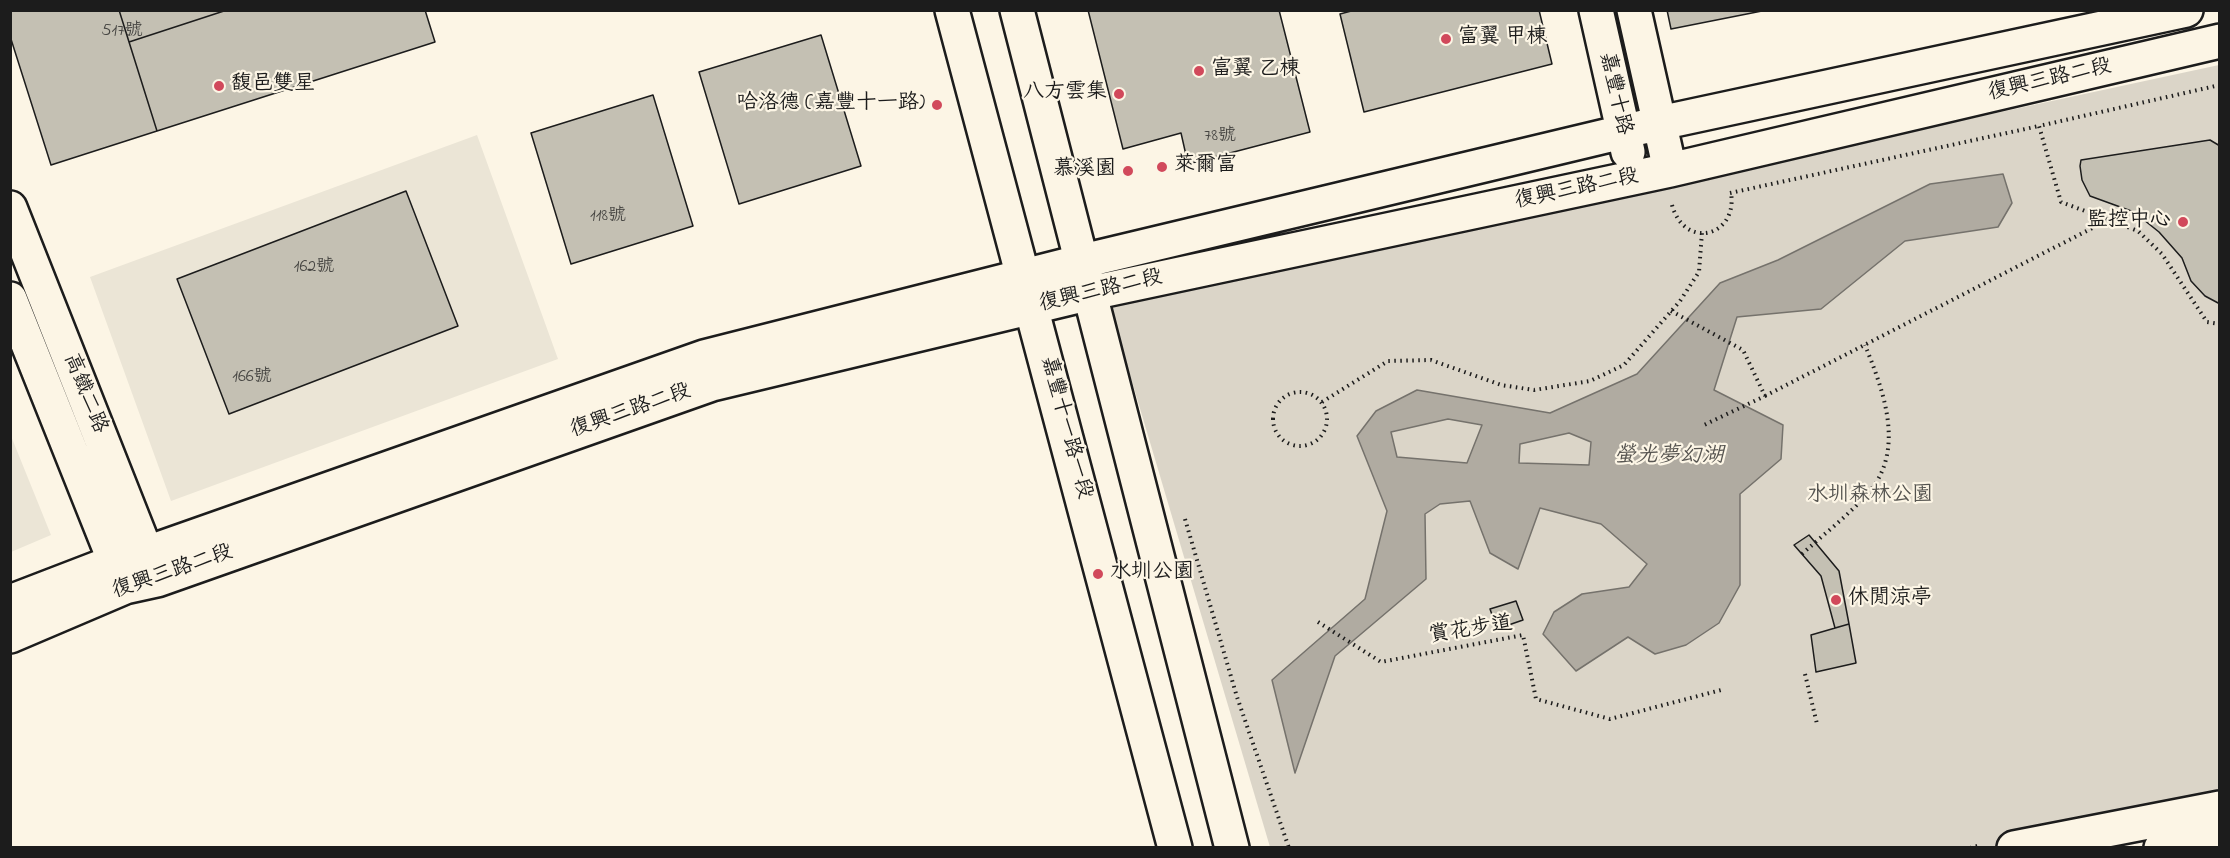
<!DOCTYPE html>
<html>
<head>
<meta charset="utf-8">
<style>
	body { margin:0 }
	#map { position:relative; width:2230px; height:858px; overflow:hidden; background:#fcf5e5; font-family:"Indie Flower",sans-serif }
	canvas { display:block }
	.frame { position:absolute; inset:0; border:12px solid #1c1c1c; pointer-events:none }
</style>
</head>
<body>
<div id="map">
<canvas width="2230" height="858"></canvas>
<div class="frame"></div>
</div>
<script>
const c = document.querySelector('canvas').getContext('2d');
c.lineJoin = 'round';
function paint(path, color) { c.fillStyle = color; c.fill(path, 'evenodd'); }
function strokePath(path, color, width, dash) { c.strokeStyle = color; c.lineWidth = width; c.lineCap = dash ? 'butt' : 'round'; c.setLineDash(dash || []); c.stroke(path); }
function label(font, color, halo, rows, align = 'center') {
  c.font = font + ' "Indie Flower","LXGW WenKai TC",sans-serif'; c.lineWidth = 4.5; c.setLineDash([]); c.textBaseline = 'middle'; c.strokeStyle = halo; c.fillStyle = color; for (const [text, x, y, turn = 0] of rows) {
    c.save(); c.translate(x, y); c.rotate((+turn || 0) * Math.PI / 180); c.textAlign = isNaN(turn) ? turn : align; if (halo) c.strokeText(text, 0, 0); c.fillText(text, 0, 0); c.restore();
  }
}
paint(new Path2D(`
	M477 135 558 359 171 501 90 277Z
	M11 436 51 535 11 552H10Z`), '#ebe5d6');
paint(new Path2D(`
	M2219 65V814L2055 848 1270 847 1109 304Z`), '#dbd5c8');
const water = new Path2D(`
	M2003 174 2012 203 1998 227 1905 241 1821 309 1737 317 1714 390 1783 425 1781 459 1740 494V585L1719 623 1686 645 1655 654 1628 637 1576 671 1543 634 1554 612 1582 594 1629 587 1647 564 1601 524 1540 508 1518 569 1490 553 1470 501 1440 504 1425 514 1426 579 1335 656 1295 773 1272 680 1365 599 1387 511 1357 436 1376 411 1417 390 1550 413 1637 374 1720 283 1778 260 1930 184ZM1448 419 1482 425 1467 463 1397 457 1391 432ZM1569 433 1591 442 1589 465 1519 463 1520 444Z`);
paint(water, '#b0aba1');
strokePath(water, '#75726c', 1.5);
const building = new Path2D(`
	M10 10H119L157 131 51 165 10 36Z
	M119 10H227L129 42Z
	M227 10H425L435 42 157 131 129 42Z
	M1088 10H1279L1310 132 1188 164 1181 133 1123 149Z
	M1355 10H1539L1552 64 1364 112 1340 14Z
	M1667 10H1767L1671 29Z
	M821 35 861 166 739 204 699 72Z
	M653 95 693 226 571 264 531 133Z
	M2210 140 2220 146V304L2205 296 2191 281 2182 258 2159 232 2134 212 2090 196 2082 180 2080 166 2081 160Z
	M406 191 458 326 229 414 177 279Z
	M1809 535 1839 571 1849 624 1835 628 1821 576 1794 545Z
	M1516 601 1523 620 1497 629 1490 609Z
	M1849 624 1856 663 1816 672 1811 635Z`);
paint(building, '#c4c0b3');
strokePath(building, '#1c1c1c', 1.5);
const street = new Path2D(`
	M1596 10 1628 152
	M1634 10 1670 170
	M10 208 154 572
	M10 299 123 582
	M10 602 114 562 147 553 704 357 1083 261 1660 123 2186 10
	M10 636 125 587 157 580 712 384 1091 293 1670 170 2220 41
	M2014 848 2220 808
	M2161 848 2220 835`);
const secondary = new Path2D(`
	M952 10 1175 848
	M1017 10 1232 848`);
strokePath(street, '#1c1c1c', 38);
strokePath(secondary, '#1c1c1c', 38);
strokePath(new Path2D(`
	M2220 85 2039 126 2061 202 2138 231 2162 254 2207 322 2220 324
	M1730 193 2039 126
	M1672 205C1685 251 1738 236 1731 193
	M1671 311 1743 350 1765 396 1704 425
	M1273 419a27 27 0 1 1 54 0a27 27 0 1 1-54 0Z
	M1765 396 2108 220
	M1322 402 1388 361 1431 360 1501 385 1534 390 1590 381 1624 365 1680 301 1699 272 1702 232
	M1185 519 1237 697 1289 848
	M1802 554C1824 534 1849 515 1869 492 1906 449 1883 390 1865 345
	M1318 622 1381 662 1523 635 1536 699 1610 719 1725 689
	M1805 674 1817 724
	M1970 848 1981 845`), '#1c1c1c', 4, [1.5, 4.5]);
strokePath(street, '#fcf5e5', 33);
strokePath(secondary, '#fcf5e5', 33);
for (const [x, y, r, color] of [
	[1446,39,6,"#d1495b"],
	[1199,71,6,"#d1495b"],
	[219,86,6,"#d1495b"],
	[1119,94,6,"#d1495b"],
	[937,105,6,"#d1495b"],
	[1162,167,6,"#d1495b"],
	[1128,171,6,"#d1495b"],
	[2183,222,6,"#d1495b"],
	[1098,574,6,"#d1495b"],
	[1836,600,6,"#d1495b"]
]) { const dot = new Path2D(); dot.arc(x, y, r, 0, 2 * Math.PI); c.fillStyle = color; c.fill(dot); strokePath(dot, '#fcf5e5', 2); }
label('18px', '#464542', null, [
	["517號",122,32],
	["78號",1220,137],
	["118號",608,217],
	["162號",314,268],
	["166號",252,378]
]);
label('21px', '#1c1c1c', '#fcf5e5', [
	["富翼 甲棟",1458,39],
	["富翼 乙棟",1211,71],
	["馥邑雙星",231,86],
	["八方雲集",1107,94,"right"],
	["哈洛德 (嘉豐十一路)",925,105,"right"],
	["萊爾富",1174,167],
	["慕溪園",1116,171,"right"],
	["監控中心",2171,222,"right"],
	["水圳公園",1110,574],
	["休閒涼亭",1848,600]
], 'left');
label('21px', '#1c1c1c', '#fcf5e5', [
	["復興三路二段",2050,81,-13],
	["嘉豐十路",1614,94,77],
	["復興三路二段",1577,190,-12],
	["復興三路二段",1101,292,-13],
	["高鐵二路",84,394,68],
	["復興三路二段",631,412,-19],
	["嘉豐十一路一段",1065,428,75],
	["復興三路二段",173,573,-19],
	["賞花步道",1471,631,-9]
]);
label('21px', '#555450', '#fcf5e5', [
	["水圳森林公園",1870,497]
]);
label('italic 22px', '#575551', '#fcf5e5', [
	["螢光夢幻湖",1669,457]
]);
</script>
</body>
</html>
